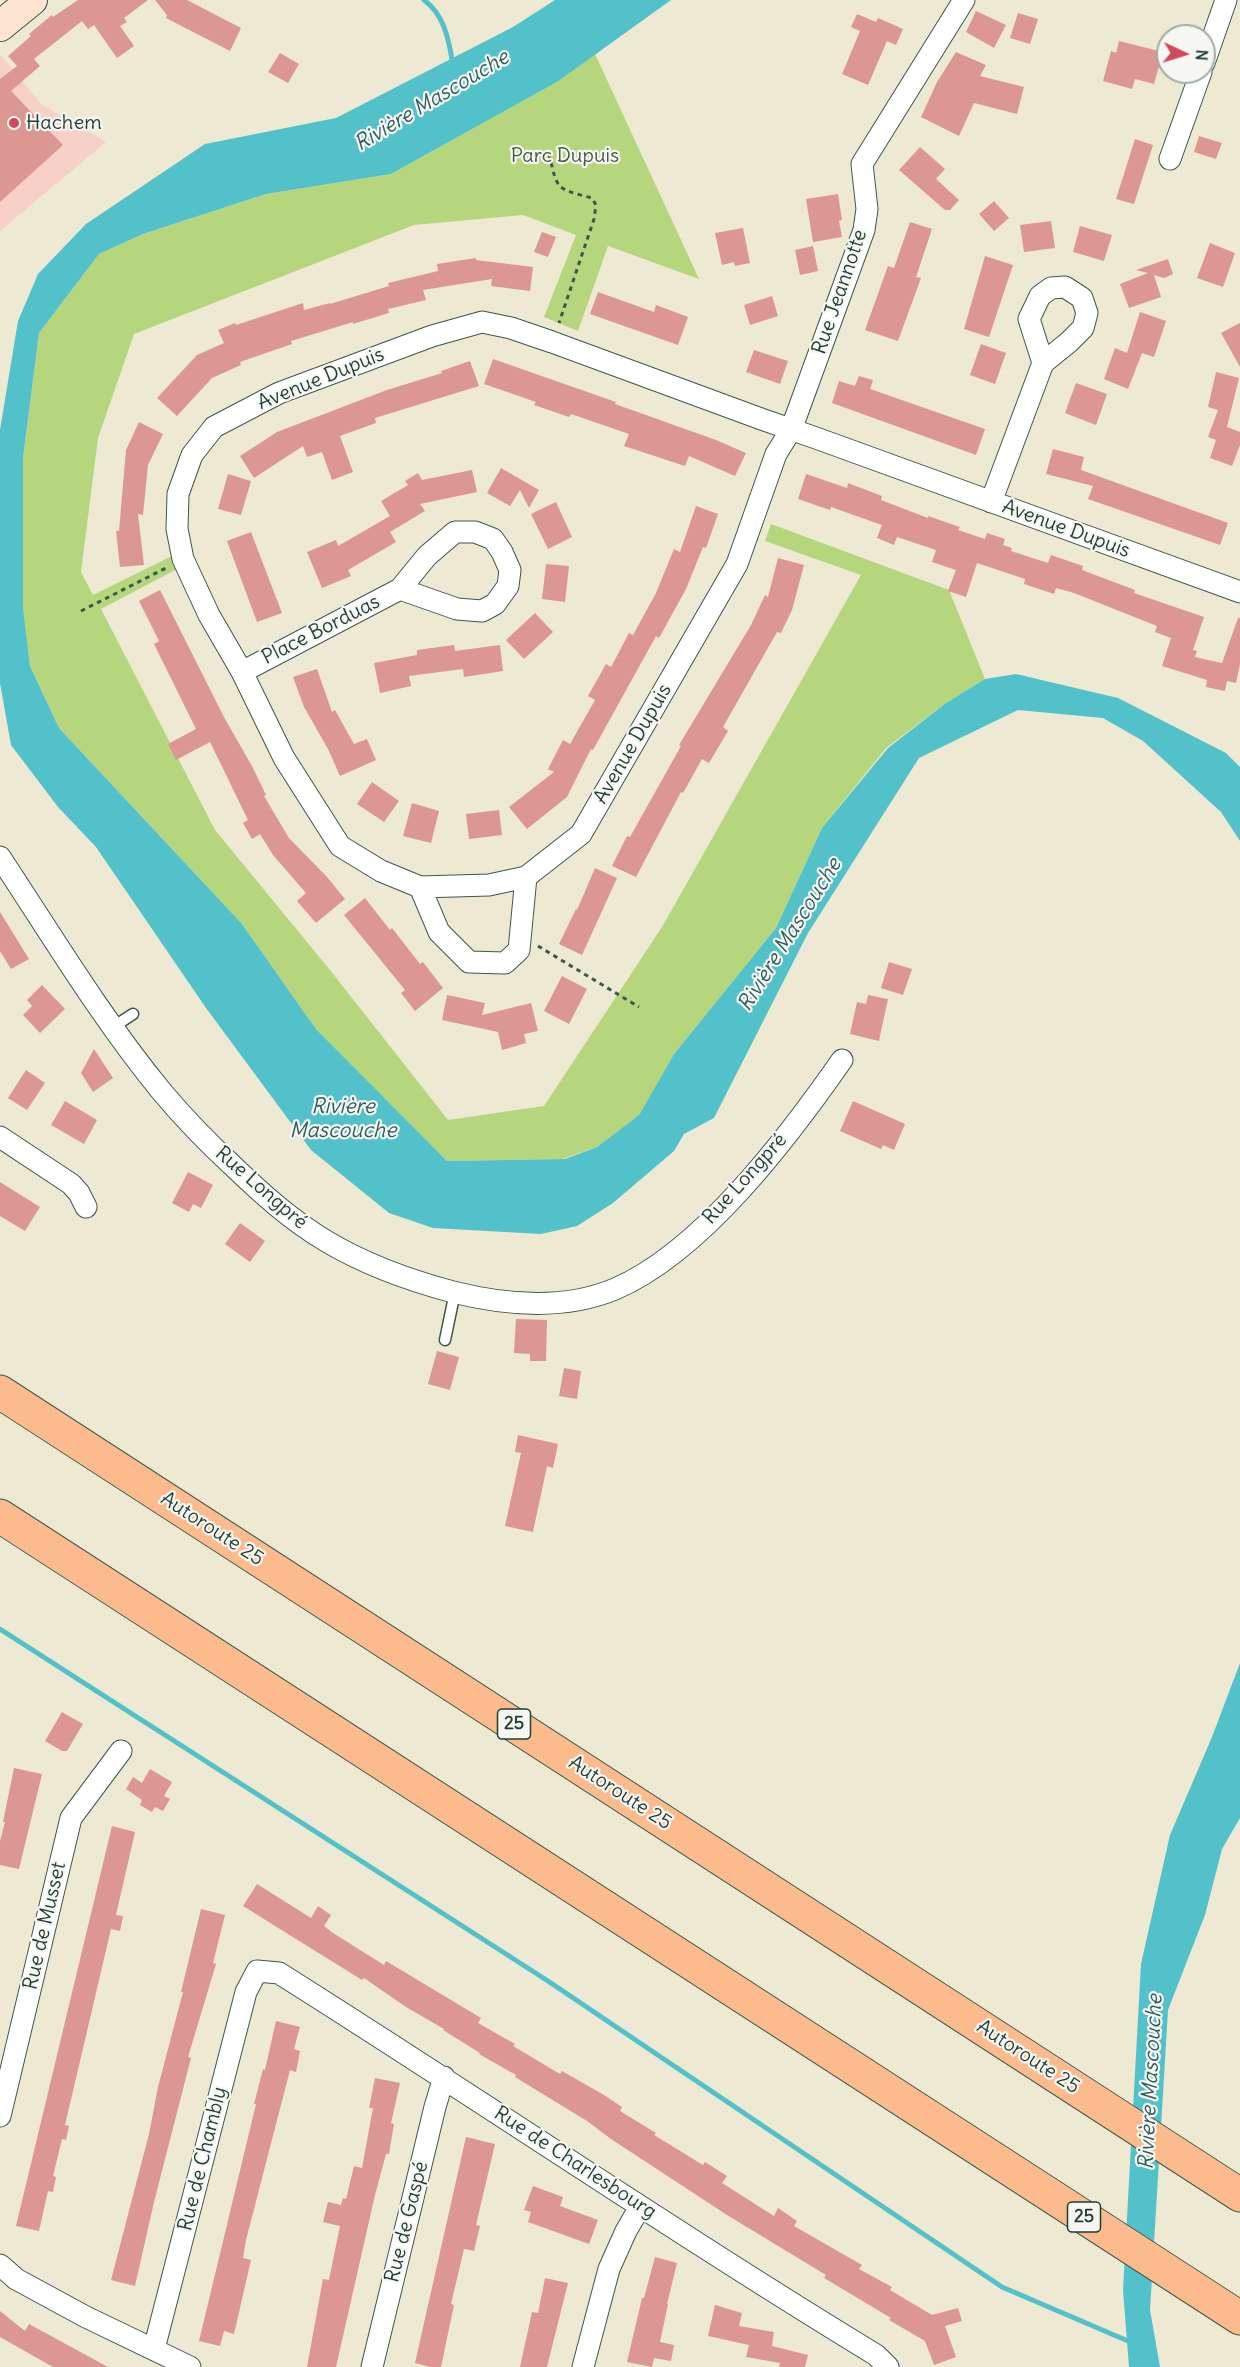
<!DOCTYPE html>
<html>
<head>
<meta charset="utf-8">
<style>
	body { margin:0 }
	#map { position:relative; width:1240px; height:2367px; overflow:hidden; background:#eee9d2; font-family:Delius,sans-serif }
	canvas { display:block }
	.north { position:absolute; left:1156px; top:24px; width:60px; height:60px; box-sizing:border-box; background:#f6f6f2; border:2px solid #a0aca6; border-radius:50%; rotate:94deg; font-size:16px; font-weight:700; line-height:24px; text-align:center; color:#1f3d34 }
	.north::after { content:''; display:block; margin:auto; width:21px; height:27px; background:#d1495b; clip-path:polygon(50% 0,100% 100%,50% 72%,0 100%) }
</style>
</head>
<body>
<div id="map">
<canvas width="1240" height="2367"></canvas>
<div class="north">N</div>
</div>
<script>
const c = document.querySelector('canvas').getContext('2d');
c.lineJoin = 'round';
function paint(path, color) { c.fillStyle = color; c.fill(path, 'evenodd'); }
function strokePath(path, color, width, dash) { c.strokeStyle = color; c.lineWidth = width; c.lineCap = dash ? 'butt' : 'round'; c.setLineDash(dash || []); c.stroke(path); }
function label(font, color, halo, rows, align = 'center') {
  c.font = font + ' Delius,sans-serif'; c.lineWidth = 4.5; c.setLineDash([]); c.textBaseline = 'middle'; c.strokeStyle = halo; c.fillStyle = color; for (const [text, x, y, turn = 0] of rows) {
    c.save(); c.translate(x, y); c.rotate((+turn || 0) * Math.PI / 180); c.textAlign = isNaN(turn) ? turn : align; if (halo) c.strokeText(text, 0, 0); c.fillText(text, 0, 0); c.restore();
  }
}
paint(new Path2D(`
	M0 54 41 104 106 142 0 231Z`), '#f7d1c8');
paint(new Path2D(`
	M595 54 699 279 608 246 578 331 544 317 576 235 523 215 414 225 134 334 98 438 81 572 93 595 178 553 181 567 101 609 215 830 330 970 448 1120 544 1106 662 927 861 575 765 541 771 524 949 590 985 679 946 703 886 748 822 828 776 928 674 1054 639 1115 597 1147 562 1159 447 1161 316 1029 242 924 59 728 30 666 23 607V458L39 333 99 254 143 234 266 194 391 174 557 82Z`), '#b5d67d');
paint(new Path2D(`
	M555 0H671L557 82 391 174 266 194 143 234 99 254 39 333 23 458V607L30 666 59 728 242 924 316 1029 447 1161 565 1159 597 1147 639 1115 674 1054 776 928 822 828 888 748 946 703 985 679 1016 674 1118 698 1226 753 1240 767V841L1221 812 1143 741 1103 718 1018 710 919 758 808 933 714 1118 684 1134 674 1151 613 1203 577 1226 541 1234 433 1228 389 1213 311 1150 206 1008 96 847 58 807 11 745 0 683V430L18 321 38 274 86 224 205 144 336 118 513 27Z
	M1240 1663V1818L1222 1849 1205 1915 1168 2010 1150 2310 1160 2367H1129L1123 2290 1141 1964 1170 1835 1212 1737Z`), '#53c1ca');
strokePath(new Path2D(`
	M424 0C443 14 448 36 452 59
	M0 1629 548 1981 1002 2287 1128 2341`), '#53c1ca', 5);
paint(new Path2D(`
	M78 0H148L124 18 127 22 120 26 134 46 117 58 94 25 88 29 82 21 34 59 40 66 11 91 63 145 0 202V79L17 66 8 56 31 36 29 34 52 15 53 17Z
	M155 0H187L241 28 230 51 166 18 167 15Z
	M976 11 1006 25 994 48 966 32Z
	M1018 13 1038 19 1030 44 1010 38Z
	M857 14 876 22 878 18 903 29 896 45 887 41 868 85 842 74 860 31 851 27Z
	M1119 41 1163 52 1154 84 1135 79 1132 89 1103 81 1111 51 1116 53Z
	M956 52 986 65 980 76 1024 87 1017 114 974 103 959 136 921 117 937 82Z
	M280 53 299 64 288 83 268 72Z
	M1199 136 1222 143 1216 159 1194 152Z
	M1135 139 1153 145 1134 204 1116 199Z
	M920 147 945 169 936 179 959 200 950 210H945L899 170Z
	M838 194 842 220 839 221 842 237 813 242 806 199Z
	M994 201 1009 218 994 231 979 214Z
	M1051 221 1055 248 1024 252 1020 225Z
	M910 222 932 229 916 277 921 278 898 341 865 330 888 266 894 268Z
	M1080 226 1112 235 1104 261 1073 252Z
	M743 228 750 263 735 266 734 262 722 265 715 233Z
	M542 232 556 237 548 257 534 252Z
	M1210 243 1235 253 1223 287 1197 278Z
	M813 246 818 271 800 275 795 250Z
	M985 256 1013 265 989 337 964 329Z
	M476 258V260L533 267 530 291 491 286 492 279 423 290 426 300 388 309 389 313 353 324V322L291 341 292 344 240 362 241 365 212 378 177 416 157 398 197 355 224 343 218 330 235 323 236 325 303 303 304 310 330 303V304L389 286 388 283 438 271 437 264Z
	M1168 259 1173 274 1164 278 1154 275 1161 297 1129 308 1120 284 1148 273 1136 270Z
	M598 292 654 312 656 305 688 317 678 345 590 314Z
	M772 296 778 316 750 325 744 305Z
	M1140 312 1166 321 1154 357 1142 353 1128 389 1104 379 1115 348 1127 353Z
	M1240 323V367L1221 333Z
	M981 344 1006 353 995 384 970 375Z
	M754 350 788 361 780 384 746 372Z
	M493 359 616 402 615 404 716 440 746 453 735 476 689 456 685 466 624 446 629 434 571 414 569 417 534 405 536 402 484 384Z
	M470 361 479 386 375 418 376 423 340 436 353 472 332 480 322 452 307 457 303 446 254 478 240 456 277 432 387 390 442 373 441 371Z
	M1216 372 1239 378 1227 427 1240 432V445L1232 466 1210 458 1216 440 1208 437 1218 410 1208 407Z
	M859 376 873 380 870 389 985 429 976 455 832 403 839 381 855 386Z
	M1076 383 1107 394 1096 425 1065 413Z
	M139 422 163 434 148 465 143 515 138 514 144 565 120 567 116 531H119L126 450Z
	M1053 449 1084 457 1081 470 1228 523 1220 545 1088 499 1093 486 1046 474Z
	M501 468 539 490 529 508 520 490 510 506 487 493Z
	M472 470 477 492 420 504 425 511 390 532 396 542 348 570 351 576 322 588 307 552 336 540 338 546 390 516 381 501 408 485 405 481 418 473 422 480Z
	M228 474 251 481 241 515 218 509Z
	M806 474 847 488 848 483 882 496 881 500 928 518V516L960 527 958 530 985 539 987 533 1005 539 1003 545 1012 548 1011 551 1048 563 1051 555 1083 566 1082 570 1135 590 1134 593 1204 617 1193 650 1197 651 1195 657 1222 663 1238 618H1240V664L1236 683 1227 681 1225 691 1206 687 1207 680 1162 666 1171 638 1155 632 1157 626 1074 593 1056 588 1054 594 1024 584 1025 579 977 563 966 597 948 591 956 570 932 562 936 550 897 537 894 545 877 538 882 525 831 507 830 510 798 499Z
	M556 502 572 537 548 549 531 514Z
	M696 506 718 514 706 548 703 547 686 589 659 638 656 636 593 750 591 749 567 797 527 829 509 807 554 772 548 769 563 740 570 744 595 700 588 696 606 664 611 667 629 633 633 635 656 593 674 549 680 552Z
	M251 532 282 613 257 622 227 541Z
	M778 558 804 565 792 610 781 633 777 632 723 727 728 731 709 763 702 759 683 793 681 792 636 877 612 866 627 836 630 837 681 746 679 745 751 625 765 595 768 597Z
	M546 564 569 566 565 602 542 599Z
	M160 590 225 719 252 766 266 795 264 796 289 838 327 877 345 899 316 923 297 901 306 893 273 855 260 834 252 839 243 823 248 820 210 742 176 760 168 744 196 729 154 644 159 641 139 601Z
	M535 613 553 632 524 659 506 640Z
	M454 645 455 651 500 645 503 671 464 677 463 669 409 676 411 686 380 693 374 663 417 655V650Z
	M317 669 332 712 335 710 354 744 367 739 376 760 340 776 328 749 304 707 293 677Z
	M372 782 399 801 384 822 357 804Z
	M412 803 439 811 431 843 403 836Z
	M499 810 502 835 469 839 466 814Z
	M595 868 617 878 582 955 559 944 576 909 577 910Z
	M365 898 390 930 392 928 420 964 423 962 443 988 415 1011 401 993 405 990 344 915Z
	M0 912 29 959 11 969 0 951Z
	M889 962 912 969 903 995 881 988Z
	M562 976 587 989 569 1024 544 1011Z
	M42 985 65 1009 40 1033 23 1015 32 1006 27 1000Z
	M447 995 485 1003 482 1015 531 1003 538 1031 524 1034 526 1043 502 1050 498 1032 442 1020Z
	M868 995 888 999 879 1041 850 1034 857 1002 866 1004Z
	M94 1049 113 1078 93 1092 81 1073Z
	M26 1070 45 1083 27 1110 8 1098Z
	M65 1101 97 1120 84 1144 51 1125Z
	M853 1101 905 1124 894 1150 883 1145 881 1149 840 1131Z
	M188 1172 213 1185 201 1208 193 1204 189 1212 172 1203Z
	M0 1182 40 1207 25 1231 0 1216Z
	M240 1223 265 1241 250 1262 225 1244Z
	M516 1319 547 1320 546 1361H530V1354L514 1353Z
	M437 1351 459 1357 450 1390 428 1384Z
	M564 1368 581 1371 577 1399 559 1396Z
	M518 1435 558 1444 553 1468 547 1466 533 1532 505 1526 521 1453 515 1452Z
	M62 1712 83 1724 67 1751H62L45 1741Z
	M14 1768 42 1774 19 1869 0 1865V1841L5 1822H3Z
	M150 1769 172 1782 164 1796 170 1799 163 1811 155 1807 152 1812 140 1805 142 1800 126 1789 133 1777 142 1783Z
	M112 1826 135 1832 116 1915 123 1916 120 1931 111 1929 65 2125 69 2126 66 2140 62 2139 53 2176 56 2177 53 2192 48 2191 39 2231 16 2226Z
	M257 1884 311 1918 318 1906 331 1915 324 1926 333 1933 384 1965 386 1961 481 2018 478 2023 515 2044 513 2046 560 2074 562 2071 604 2095 622 2107 620 2111 656 2133 654 2135 703 2165 705 2162 727 2176 722 2183 774 2216 778 2208 797 2221 794 2226 862 2265 859 2269 892 2287 890 2290 932 2315 958 2308 962 2321 945 2326 956 2357 934 2365 925 2341 889 2320 891 2318 824 2278 826 2275 727 2215 611 2139 587 2121 515 2077 516 2075 479 2054 480 2053 443 2030 444 2029 406 2007 364 1978 362 1980 243 1906Z
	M201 1909 225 1915 213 1963 216 1964 188 2057 191 2058 154 2202 135 2286 111 2280 149 2134 158 2087 183 1992H181Z
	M276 2021 300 2027 294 2049 300 2051 296 2072 290 2070 246 2240 243 2258 251 2260 234 2334 224 2331 220 2346 199 2341 256 2104H254L263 2069 265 2070Z
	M375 2078 400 2083 391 2123 394 2124 389 2154H386L375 2195 336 2367H307L323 2279 329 2280 340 2226 323 2222 328 2202 341 2205 343 2198 346 2199 354 2166 362 2168 373 2108H369Z
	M466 2137 495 2144 476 2225 480 2226 474 2251 464 2249 451 2304 454 2305 441 2367H430L415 2363Z
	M533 2186 563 2197 560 2206 598 2220 589 2244 528 2222 531 2212 524 2210Z
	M655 2257 677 2263 667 2304H668L660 2342 674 2345 671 2361 654 2358 652 2367 627 2362 642 2298H644Z
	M545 2278 568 2283 547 2367H520L532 2312 538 2313Z
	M715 2305 742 2313 739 2326 774 2332 772 2346 808 2355 805 2367H779L780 2363 746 2357 749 2345 708 2336Z
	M0 2311 25 2331 29 2324 108 2367H53L0 2337Z`), '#dc9793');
const service = new Path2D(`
	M113 1027 133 1014
	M445 1340 455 1292`);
const minor = new Path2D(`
	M964 0 862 164 867 209 864 230 791 430 776 454 737 564 581 834 526 877 489 885 420 887 381 871 340 846 284 758 242 672 209 615 183 559 177 529 178 494 192 455 214 427 279 393 432 336 482 322 511 328 552 342 764 420 816 438 1240 592
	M1204 63 1226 0
	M1170 159 1201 72
	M991 502 1043 363 1069 342 1083 328 1087 313 1082 298 1065 287 1051 288 1040 296 1029 319 1043 363
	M242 672 400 589 427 556 455 532H475L493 539 502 552 510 570 508 586 495 604 482 611 457 609 400 589
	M0 857C52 936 102 1019 162 1092 184 1118 208 1143 233 1166 262 1194 291 1220 326 1241 366 1265 408 1280 453 1292 505 1305 565 1310 615 1289 702 1252 789 1136 842 1060
	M420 887 439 932 469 962 505 963 519 950 526 877
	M0 1137 71 1184 79 1193 86 1207
	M0 2116 71 1818 121 1751
	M0 2265 16 2279 86 2317 190 2367
	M154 2349 246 1992 257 1971 279 1973C479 2099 674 2232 876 2355L888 2367
	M372 2367 435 2107 444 2077
	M583 2367 609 2269 626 2231 640 2207`);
const secondary = new Path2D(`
	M0 26 32 0`);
const motorway = new Path2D(`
	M0 1392 1240 2195
	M0 1516 1240 2318`);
strokePath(service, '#3e574c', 13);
strokePath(minor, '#3e574c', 23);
strokePath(secondary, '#3e574c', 32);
strokePath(motorway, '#3e574c', 35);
strokePath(new Path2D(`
	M549 154C558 191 555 188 592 198L596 205 594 219 559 323
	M81 611 166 568
	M538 946 639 1007`), '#3e574c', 3, [4.5, 4.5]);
strokePath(service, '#fff', 10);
strokePath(minor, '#fff', 21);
strokePath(secondary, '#fde4d1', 30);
strokePath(motorway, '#fbbb8d', 33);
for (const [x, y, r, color] of [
	[14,123,6,"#d1495b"]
]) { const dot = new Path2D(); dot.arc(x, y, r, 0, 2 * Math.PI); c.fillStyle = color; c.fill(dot); strokePath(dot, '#f6f6f2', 2); }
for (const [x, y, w] of [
	[514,1724,33],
	[1084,2217,33]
]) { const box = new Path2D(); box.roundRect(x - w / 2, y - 15, w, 30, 4.5); c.fillStyle = '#f6f6f2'; c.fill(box); strokePath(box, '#1f3d34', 1.5); }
label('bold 18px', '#1f3d34', null, [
	["25",514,1724],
	["25",1084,2217]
]);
label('20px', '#1f3d34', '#f6f6f2', [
	["Hachem",26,123]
], 'left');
label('20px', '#3d5c43', '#f6f6f2', [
	["Parc Dupuis",565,156]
]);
label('20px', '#1f3d34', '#f6f6f2', [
	["Rue Jeannotte",840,292,-71],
	["Avenue Dupuis",321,379,-22],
	["Avenue Dupuis",1066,529,20],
	["Place Borduas",321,630,-27],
	["Avenue Dupuis",633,744,-60],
	["Rue Longpré",745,1179,-48],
	["Rue Longpré",261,1188,41],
	["Autoroute 25",212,1529,33],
	["Autoroute 25",620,1793,33],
	["Rue de Musset",45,1926,-77],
	["Autoroute 25",1028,2057,33],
	["Rue de Chambly",203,2159,-76],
	["Rue de Charlesbourg",575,2163,33],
	["Rue de Gaspé",407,2222,-76]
]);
label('italic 21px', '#2c5e5a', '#f6f6f2', [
	["Rivière Mascouche",432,101,-31],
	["Rivière Mascouche",790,935,-58],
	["Rivière",343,1107],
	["Mascouche",343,1131],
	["Rivière Mascouche",1151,2082,-87]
]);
</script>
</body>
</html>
